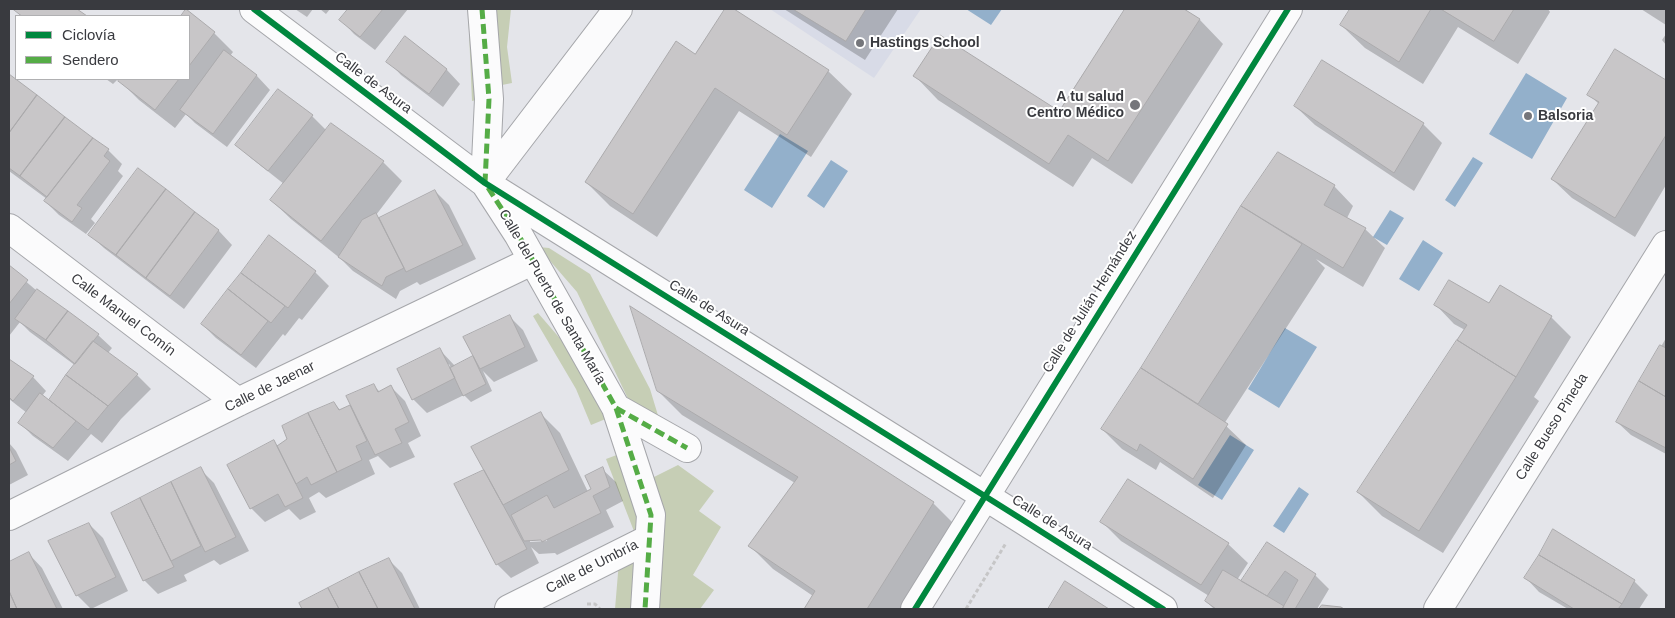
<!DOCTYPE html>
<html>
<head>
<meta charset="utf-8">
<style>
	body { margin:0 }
	#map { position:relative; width:1675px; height:618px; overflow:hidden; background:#e4e5ea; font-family:Arial,sans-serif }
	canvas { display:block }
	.frame { position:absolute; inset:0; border:10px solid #393a3f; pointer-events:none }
	.legend { position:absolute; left:15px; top:15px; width:175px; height:65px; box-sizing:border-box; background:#fff; border:1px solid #b0b0b2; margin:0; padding:6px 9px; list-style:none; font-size:15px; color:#393a3f }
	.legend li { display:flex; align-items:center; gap:10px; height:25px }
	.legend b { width:25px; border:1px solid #b0b0b2 }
</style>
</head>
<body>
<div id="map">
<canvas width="1675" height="618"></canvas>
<div class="frame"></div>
<ul class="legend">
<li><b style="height:6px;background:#00873e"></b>Ciclovía</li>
<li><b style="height:6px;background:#55ac46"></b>Sendero</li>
</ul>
</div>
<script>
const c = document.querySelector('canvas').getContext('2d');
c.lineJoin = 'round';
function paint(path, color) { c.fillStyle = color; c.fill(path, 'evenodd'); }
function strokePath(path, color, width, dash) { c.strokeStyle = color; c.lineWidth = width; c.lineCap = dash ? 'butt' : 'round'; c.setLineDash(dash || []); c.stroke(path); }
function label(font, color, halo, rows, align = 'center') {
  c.font = font + ' Arial,sans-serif'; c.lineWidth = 4; c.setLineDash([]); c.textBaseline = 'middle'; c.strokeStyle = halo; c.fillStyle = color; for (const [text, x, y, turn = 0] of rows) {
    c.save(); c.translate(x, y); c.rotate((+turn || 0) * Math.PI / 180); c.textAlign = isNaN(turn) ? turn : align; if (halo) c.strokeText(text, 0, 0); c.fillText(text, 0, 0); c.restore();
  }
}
paint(new Path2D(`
	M770 9H921L874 78Z`), '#d8dbe7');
paint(new Path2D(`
	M468 9H474L481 99 472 101Z
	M495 9H511L507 47 512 83 497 86Z
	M538 247 549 248 590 274 650 389 660 422 631 405 577 292Z
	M538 313 589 372 608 418 591 425 576 389 533 316Z
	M622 453 643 512 637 539 606 459Z
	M678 465 714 491 699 511 721 527 693 575 714 590 700 609H655L652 478Z
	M640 552 635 609H615L619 561Z`), '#c6ceb5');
paint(new Path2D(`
	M966 9H1002L991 25Z
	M1526 73 1567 98 1532 159 1489 134Z
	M780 134 808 151 772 208 744 190Z
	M1473 157 1483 163 1455 207 1445 200Z
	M831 160 848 171 824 208 807 196Z
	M1390 210 1404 218 1387 245 1373 237Z
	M1423 240 1443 253 1419 291 1399 279Z
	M1285 328 1317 347 1279 408 1248 389Z
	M1230 435 1254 450 1222 500 1198 485Z
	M1299 487 1309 494 1284 533 1273 526Z`), '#93b0cb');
paint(new Path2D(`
	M14 9H75L84 16H21Z
	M295 9H313L307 17Z
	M320 9H330L326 14Z
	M349 9H408L375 50 354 34 341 20Z
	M727 9H731L828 71 852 94 811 157 739 111 657 237 610 206 586 182 696 56Z
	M784 9H898L865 60Z
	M1124 9H1185L1184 10 1200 20 1223 44 1132 184 1092 158 1073 187 938 100 915 76 1059 113 1126 10Z
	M1351 9H1548L1550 12 1518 64 1458 27 1423 84 1365 48 1341 25Z
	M1641 9H1666V25Z
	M187 11 214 33 233 52 230 56 257 76 270 90 227 147 195 123 186 114 175 128 139 100 120 81 122 79H189V16H182Z
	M1666 34V45L1662 40Z
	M405 38 447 70 460 84 443 107 401 75 388 61Z
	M1616 51 1666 82V185L1635 237 1572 198 1552 179 1599 104 1589 95Z
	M9 75 108 150 122 164 118 171 123 176 91 219 95 223 86 234 59 215 45 201 47 199 9 171Z
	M106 79H118L113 84Z
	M1295 106 1423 124 1442 143 1414 191 1315 125Z
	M312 116 327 131 383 162 402 181 376 215 380 219 435 191 449 205 476 259 420 285 417 282 400 291 396 299 353 271 341 259 291 219 271 200 284 184 251 158 237 145Z
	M1278 154 1334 186 1353 206 1347 218 1365 229 1385 248 1363 287 1316 259 1325 268 1224 424 1246 445 1213 498 1160 462 1156 470 1122 449 1102 429 1143 369 1242 207Z
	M138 170 219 231 232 245 184 309 104 248 90 235Z
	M269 237 315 272 329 286 302 320 299 318 285 336 283 334 256 368 216 338 202 324Z
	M9 267 37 291 98 335 112 348 108 353 137 375 151 389 121 419 102 443 91 434 68 461 33 436 20 423 27 413 9 399V360L33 377 46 391 42 396 49 402 76 366 30 332 20 322 9 336Z
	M1435 304 1551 317 1571 337 1534 397 1539 401 1443 553 1382 516 1358 492 1465 330 1454 324Z
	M509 316 523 330 538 361 494 382 483 371 492 391 471 402 464 395 427 413 413 399 439 349 455 366 474 357ZM446 364H449L454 374Z
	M1666 338V454L1631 435 1617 422Z
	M373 385 380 392 391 387 405 401 421 436 408 443 415 457 390 468 378 456 369 460 375 474 326 498 319 492 309 498 316 512 300 520 289 509 265 522 251 508 274 442 279 447 334 403 341 411 351 406Z
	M658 391 933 503 957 527 905 609H805L813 596 773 569 750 546 795 483 682 415Z
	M541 414 560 433 588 492 593 490 602 469 616 482 623 501 606 510 614 527 557 555 555 553 539 554 531 547 539 563 511 578 497 564 486 471ZM547 538V541L530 542V540Z
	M9 443 16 451 28 475 9 485Z
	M200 469 214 483 249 551 220 565 214 560 184 575 187 581 158 594 144 580 112 513Z
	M1102 522 1228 544 1248 563 1237 580 1242 583 1268 544 1315 575 1329 589 1317 609H1214L1206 601 1209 596 1121 541Z
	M89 524 103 538 128 591 91 609 77 595Z
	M29 554 42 568 63 609H9V563Z
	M388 559 402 573 420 609H303L300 603Z
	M1526 578 1634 581 1648 595 1639 609H1568L1539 592Z
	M1066 583 1106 609H1050Z`), '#0003');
const building = new Path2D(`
	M13 9H77L87 16H22Z
	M186 9 215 32 189 66V16H181Z
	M348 9H383L360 37 339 20Z
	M725 9H734L829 70 787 135 715 88 633 214 585 182 676 41 695 54Z
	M793 9H866L846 41Z
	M1125 9H1184L1200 19 1108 161 1068 135 1049 164 913 76 940 35 1059 111Z
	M1350 9H1431L1399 62 1340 25Z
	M1441 9H1514L1494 41Z
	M405 36 447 69 429 94 386 62Z
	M1615 49 1666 80V135L1615 218 1551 179 1599 102 1587 95Z
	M224 50 257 75 213 134 180 110Z
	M1322 60 1424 123 1394 173 1294 106Z
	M9 74 37 95 9 133Z
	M120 79H179L155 110 118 81Z
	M278 89 313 115 268 171 235 145Z
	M37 95 65 117 20 176 9 168V133Z
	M65 117 93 138 47 197 20 176Z
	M331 123 384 161 321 241 270 200Z
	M93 138 109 149 104 156 110 161 77 205 82 208 72 222 44 201Z
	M1278 152 1335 185 1324 205 1366 228 1343 268 1241 206Z
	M138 168 166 189 116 255 88 235Z
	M166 189 195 212 146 278 116 255Z
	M435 190 463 245 406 272 379 218Z
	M1241 206 1302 244 1198 404 1141 368Z
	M195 212 219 230 170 296 146 278Z
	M376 213 404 268 386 277 382 286 338 257 362 220Z
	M269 235 316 271 288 308 241 273Z
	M9 265 28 280 9 304Z
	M241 273 285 306 271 323 228 289Z
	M1449 280 1489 303 1500 285 1552 316 1516 377 1457 340 1467 325 1434 305Z
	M37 289 68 311 46 340 15 319Z
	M228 289 268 321 241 355 201 324Z
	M630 306 934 502 867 609H804L815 591 748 546 798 477 657 391Z
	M68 311 99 334 75 364 46 340Z
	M510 315 525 347 480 369 463 337Z
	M1457 340 1516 377 1419 531 1357 492Z
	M93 341 138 374 108 406 66 375Z
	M1660 345 1666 348V397L1639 381Z
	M440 348 455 378 412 400 397 369Z
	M473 356 486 384 463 396 450 368Z
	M9 359 34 376 13 401 9 397Z
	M1141 368 1228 424 1193 479 1140 444 1137 451 1101 429Z
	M66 375 108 406 88 430 49 400Z
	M1639 381 1666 397V448L1616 422Z
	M374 384 378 392 391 385 409 422 395 429 402 443 375 455 346 396Z
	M40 393 76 421 53 448 18 423Z
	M334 402 339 410 350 405 367 441 356 446 362 460 337 472 308 413Z
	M541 412 569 470 503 505 471 447Z
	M308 413 337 472 311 485 307 477 296 484 277 446 287 439 282 426Z
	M274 440 303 498 285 507 278 494 250 509 227 465Z
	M9 447 16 461 9 465Z
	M201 467 236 537 205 552 171 482Z
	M603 467 610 487 593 496 601 513 542 542 541 540 524 541 511 515 547 495 554 508 591 489 585 476Z
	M484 470 527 549 496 565 454 484Z
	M1128 479 1229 543 1201 585 1100 522Z
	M171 482 201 546 171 561 140 498Z
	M140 498 174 567 143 581 111 513Z
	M89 523 116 577 76 596 48 541Z
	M1553 529 1635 580 1622 604 1539 555Z
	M1267 542 1316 574 1295 609H1282L1298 580 1285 571 1267 596 1241 581Z
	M29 552 57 609H17L9 591V562Z
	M1539 555 1622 604 1618 609H1574L1524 578Z
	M389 558 415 609H378L359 572Z
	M1223 570 1284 606 1282 609H1216L1205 601Z
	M359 572 378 609H339L328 588Z
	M1065 581 1109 609H1048Z
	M328 588 339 609H302L299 603Z
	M9 591 17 609H9Z
	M1322 605 1341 607 1344 609H1319Z`);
paint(building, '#c8c6c8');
strokePath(building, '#abaaac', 1);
const street = new Path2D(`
	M254 9 485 183 1023 520 1163 609
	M482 9 489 99 485 183 518 234 616 408 651 515 645 609
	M485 183 618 9
	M9 228 238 402
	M616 408 687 448
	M9 516 238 402 532 261
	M509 609 649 539
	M915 609 1288 9
	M1438 609 1666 245`);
strokePath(street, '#a5a6aa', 30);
strokePath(new Path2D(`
	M587 604H595L600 609
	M966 609 1006 543`), '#c6c6c7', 3, [4, 2.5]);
strokePath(street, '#fbfbfc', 28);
strokePath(new Path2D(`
	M482 9 489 99 485 183 518 234 616 408 651 515 645 609
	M616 408 687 448`), '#55ac46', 5, [10, 5]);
strokePath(new Path2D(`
	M254 9 485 183 1023 520 1163 609
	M915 609 1288 9`), '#00873e', 6);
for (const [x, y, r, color] of [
	[860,43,5,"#75767b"],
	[1135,105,6,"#75767b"],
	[1528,116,5,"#75767b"]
]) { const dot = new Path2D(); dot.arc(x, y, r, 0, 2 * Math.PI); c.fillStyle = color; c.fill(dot); strokePath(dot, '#fff', 2); }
label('bold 14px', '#393a3f', '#fff', [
	["Hastings School",870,43],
	["A tu salud",1124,97,"right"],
	["Centro Médico",1124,113,"right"],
	["Balsoria",1538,116]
], 'left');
label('14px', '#393a3f', '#fff', [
	["Calle de Asura",373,83,37],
	["Calle del Puerto de Santa María",552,297,60],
	["Calle de Julián Hernández",1090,302,-58],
	["Calle de Asura",709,308,32],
	["Calle Manuel Comín",123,315,37],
	["Calle de Jaenar",270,387,-26],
	["Calle Bueso Pineda",1552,427,-58],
	["Calle de Asura",1052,523,32],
	["Calle de Umbría",592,567,-27]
]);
</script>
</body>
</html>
